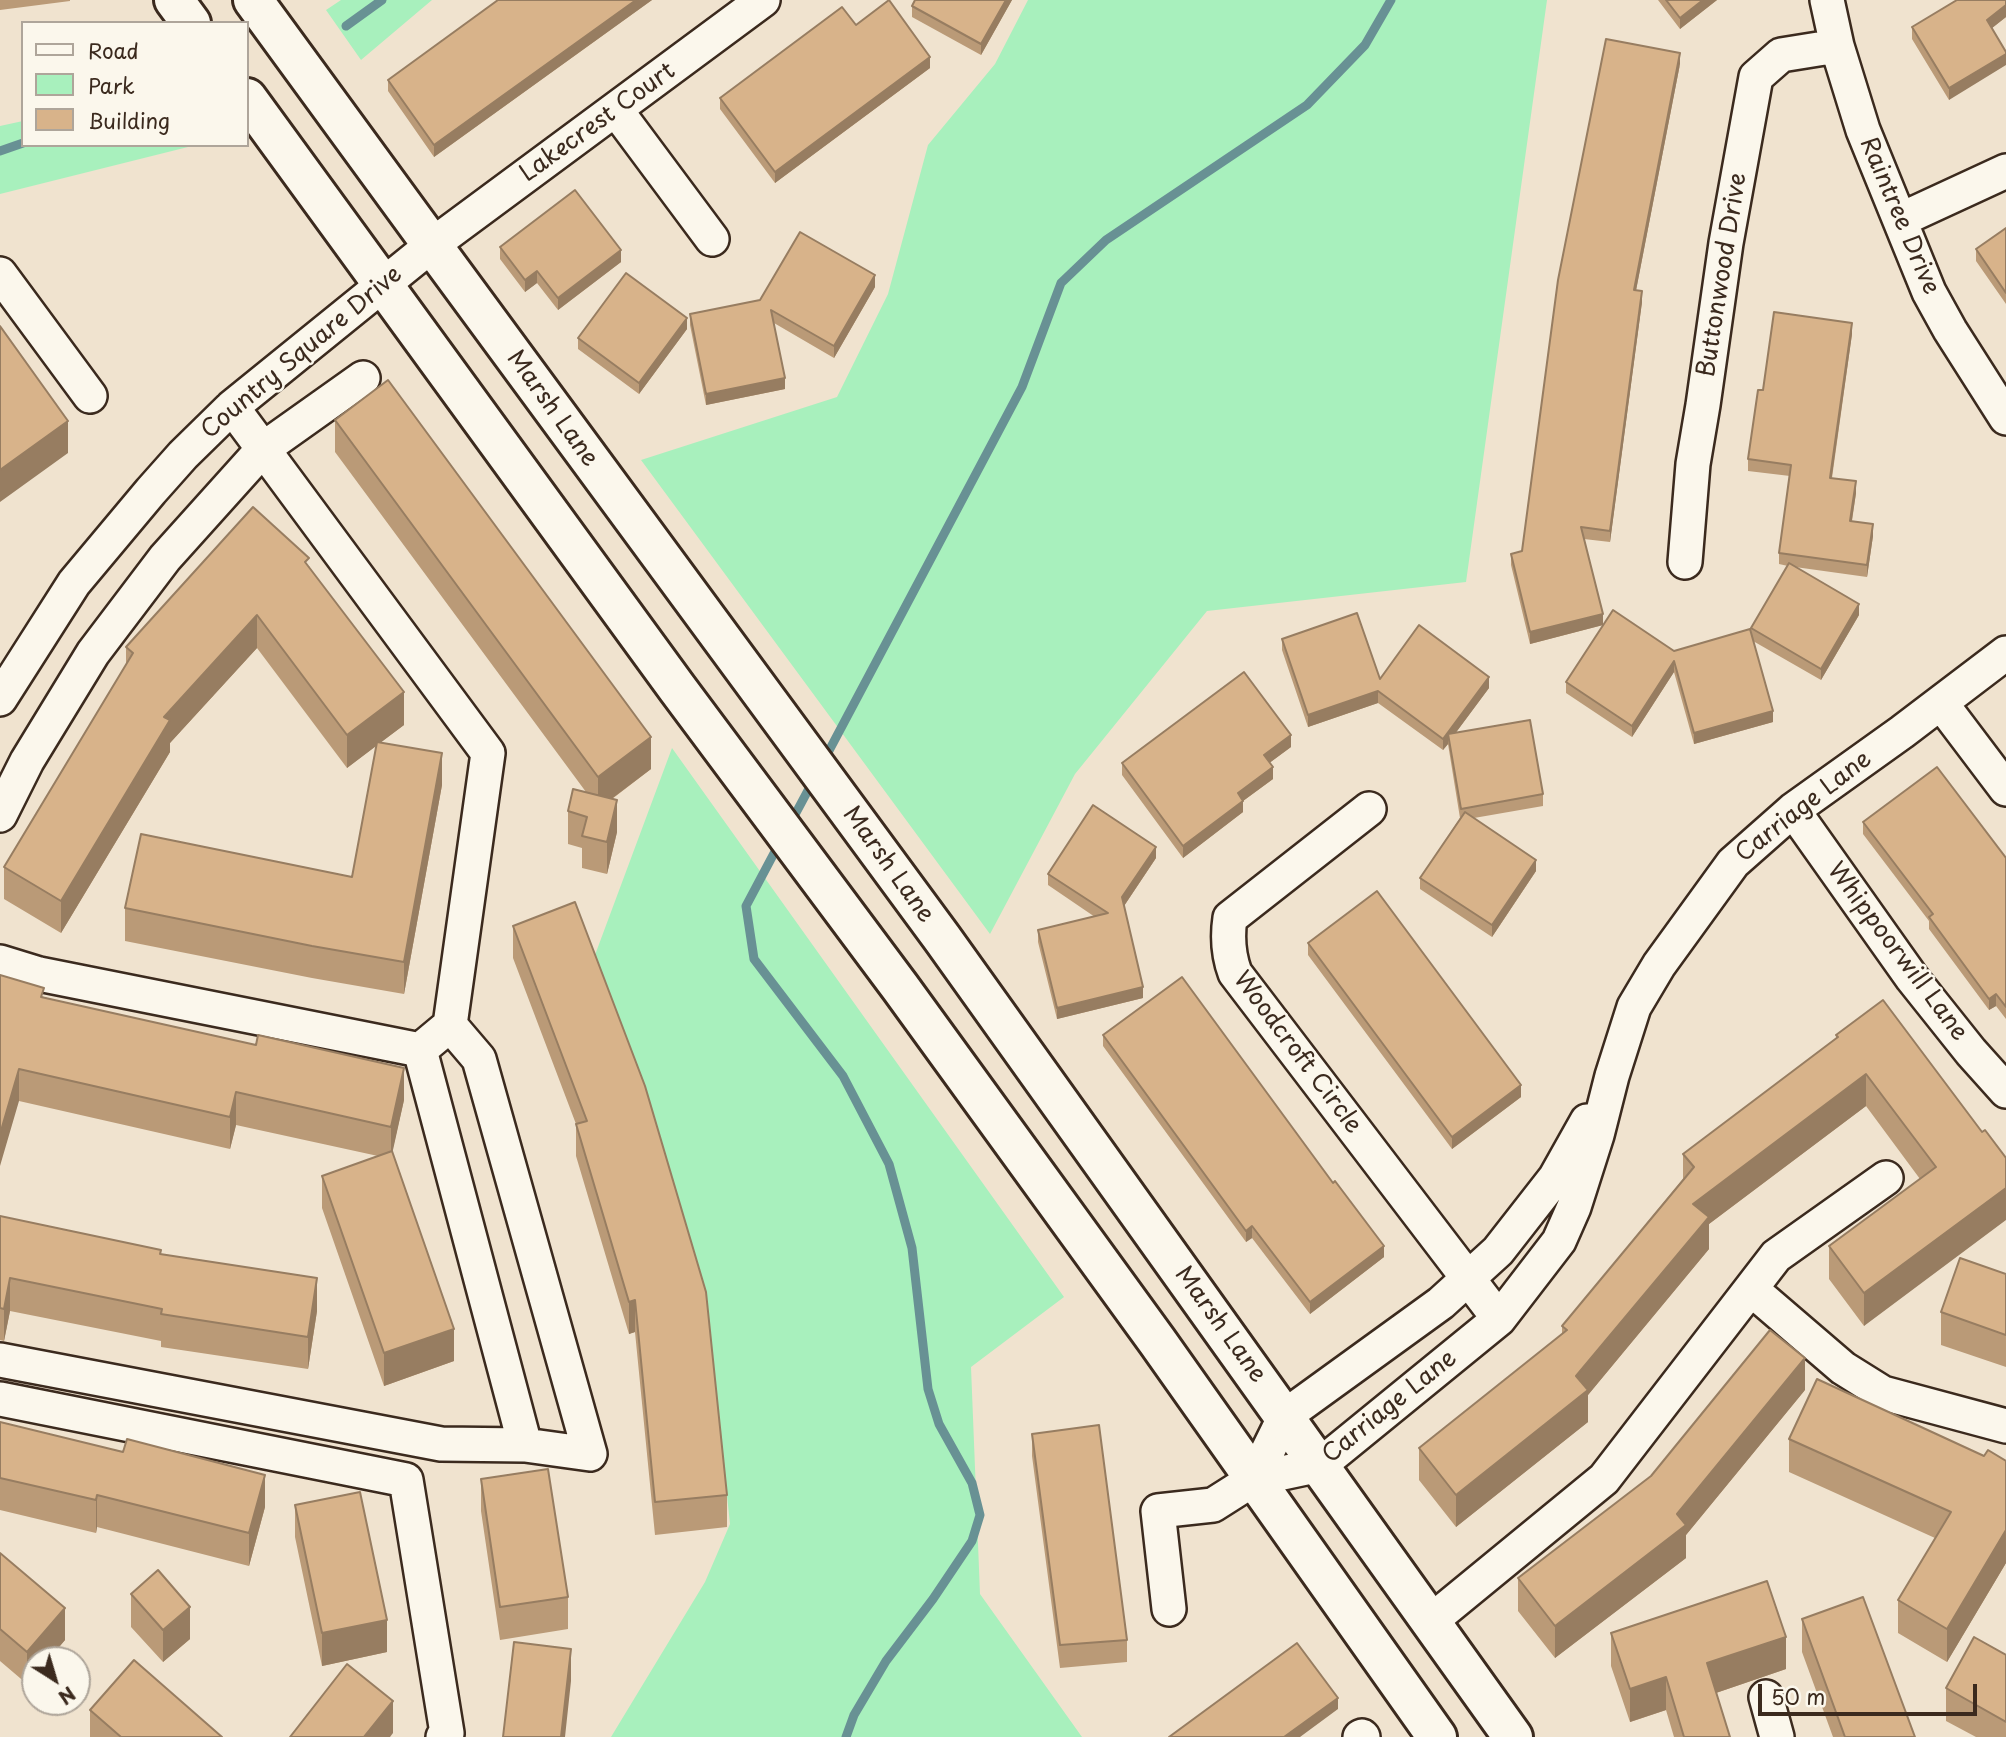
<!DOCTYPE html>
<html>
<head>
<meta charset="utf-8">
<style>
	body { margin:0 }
	#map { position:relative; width:2006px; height:1737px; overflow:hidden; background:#f0e3cf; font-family:"Playpen Sans",sans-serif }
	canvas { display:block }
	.legend { position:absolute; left:21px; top:21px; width:228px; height:126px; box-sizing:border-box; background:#fbf7ec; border:2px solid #aea59a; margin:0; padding:9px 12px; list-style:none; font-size:21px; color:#3b2a1e }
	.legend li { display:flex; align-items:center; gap:14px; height:35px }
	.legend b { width:35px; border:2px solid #aea59a }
	.north { position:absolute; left:21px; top:1646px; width:70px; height:70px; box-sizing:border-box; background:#fbf7ec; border:2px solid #aea59a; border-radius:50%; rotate:143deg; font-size:19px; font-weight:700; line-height:28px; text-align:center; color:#3b2a1e }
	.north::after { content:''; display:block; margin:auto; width:24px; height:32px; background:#3b2a1e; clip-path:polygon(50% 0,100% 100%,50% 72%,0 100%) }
	.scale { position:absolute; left:1758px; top:1684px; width:219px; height:32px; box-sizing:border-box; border:4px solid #3b2a1e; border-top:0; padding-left:9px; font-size:21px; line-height:24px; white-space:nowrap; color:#3b2a1e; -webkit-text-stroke:5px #fbf7ec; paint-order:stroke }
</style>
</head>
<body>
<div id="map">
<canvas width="2006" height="1737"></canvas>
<ul class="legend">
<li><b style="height:9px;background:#fbf7ec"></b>Road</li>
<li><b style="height:19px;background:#a8f0bd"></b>Park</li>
<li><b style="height:19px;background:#d8b38a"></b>Building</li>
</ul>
<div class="north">N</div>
<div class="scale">50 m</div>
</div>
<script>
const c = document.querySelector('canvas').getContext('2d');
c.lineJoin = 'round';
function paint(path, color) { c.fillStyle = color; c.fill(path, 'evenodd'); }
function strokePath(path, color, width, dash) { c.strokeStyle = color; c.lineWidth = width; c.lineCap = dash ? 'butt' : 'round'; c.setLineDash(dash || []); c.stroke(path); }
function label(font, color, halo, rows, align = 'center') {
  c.font = font + ' "Playpen Sans",sans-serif'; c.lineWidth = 5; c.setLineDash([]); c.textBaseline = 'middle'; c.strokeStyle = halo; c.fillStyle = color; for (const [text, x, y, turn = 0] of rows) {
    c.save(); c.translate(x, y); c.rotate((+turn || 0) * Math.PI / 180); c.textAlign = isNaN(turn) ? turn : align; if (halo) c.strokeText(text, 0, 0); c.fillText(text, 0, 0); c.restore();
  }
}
paint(new Path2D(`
	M341 0H432L361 60 326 10Z
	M1028 0H1547L1466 582 1207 611 1075 774 990 934 641 460 837 397 888 294 928 145 995 64Z
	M23 121V145H196L0 194V126Z
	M672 748 1064 1297 971 1367 980 1594 1082 1737H611L705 1582 730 1524 709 1324 592 963Z`), '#a8f0bd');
strokePath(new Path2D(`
	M346 26 382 0
	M0 151 23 143
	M823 762 1022 387 1061 283 1106 240 1307 105 1365 45 1391 0
	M790 824 813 781
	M780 842 746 906 754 959 843 1076 889 1164 912 1248 928 1389 939 1424 972 1483 980 1515 972 1541 933 1599 886 1661 854 1715 846 1737`), '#689194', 9);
const minor = new Path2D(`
	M1827 0 1837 46 1863 130 1929 292 1950 330 2006 418
	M616 110 712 239
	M1900 220 2006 171
	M0 274 90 396
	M232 407 488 753 450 1025 420 1050 525 1445
	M1685 562 1693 464 1703 405 1726 243 1756 77 1781 55 1837 46
	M0 699 74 583 151 491 183 455 232 407 432 245 763 0
	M1941 703 2006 789
	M1369 809 1230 918C1227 938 1228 954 1235 973L1499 1319
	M1793 810 1912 978 1971 1052 2006 1091
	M0 815 27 761 93 653 165 558 263 449 363 378
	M0 962 39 974 420 1050
	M1751 1289 1843 1368 1883 1393 2006 1426
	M0 1360 441 1444 525 1445 590 1454 479 1059 450 1025
	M0 1399 406 1480 447 1733 443 1737
	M1254 1479 1285 1416 1441 1303 1498 1251 1555 1178 1587 1121
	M1169 1609 1158 1511 1213 1505 1254 1479 1320 1465 1499 1319 1559 1241 1574 1207 1597 1135 1612 1076 1634 1007 1659 965 1733 863 1793 810 1902 732 2006 653
	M1431 1621 1604 1479 1776 1256 1886 1178
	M1766 1697 1777 1737
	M1360 1737 1362 1736 1363 1737`);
const major = new Path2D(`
	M174 0 191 23
	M253 0 432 245 942 938 1513 1737
	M247 98 677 688 900 987 1157 1341 1437 1737`);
strokePath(minor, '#3b2a1e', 38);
strokePath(major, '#3b2a1e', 44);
strokePath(minor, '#fbf7ec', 33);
strokePath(major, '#fbf7ec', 38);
paint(new Path2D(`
	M0 0H70V1L0 10Z
	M498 0H652L434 157 388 91V80Z
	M915 0H1012L981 55 912 17V6Z
	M1658 0H1717L1680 29Z
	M2006 0V17L1992 28 1949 100 1912 39V27Z
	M856 25 930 68 775 183 720 109V98Z
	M1680 64 1636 290 1642 302 1610 542 1584 539 1603 625 1530 644 1511 565V554L1522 551Z
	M2006 228V304L1976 261V249Z
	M500 247 621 262 558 310 537 283 525 292 500 259Z
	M875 287 834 358 774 323 785 389 706 405 690 325V314Z
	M687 329 639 394 578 349V338Z
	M1852 334 1832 478 1856 493 1852 521 1873 536 1867 577 1795 567 1859 615 1821 680 1753 641 1773 722 1694 744 1674 672 1632 737 1566 693V682L1674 651 1751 632V628L1788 566 1779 564V553L1790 476 1748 471V459L1763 390Z
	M335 420 651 769 612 799 617 832 607 874 582 868V848L568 844V811L586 792 335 452Z
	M309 566 404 725 381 742 442 785 404 994 312 978 125 941V908L352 877 377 745 347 768 257 648 170 743V752L61 933 4 899V867L126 664V647Z
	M1282 639 1380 679 1489 688 1456 732 1543 794V806L1474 818 1536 871 1492 937 1420 889V878L1460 818 1448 744 1443 750 1378 703 1308 727 1282 650Z
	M1291 747 1269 763 1273 779 1243 801V812L1183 858 1122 775V763Z
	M1863 822 2006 858V1019L1996 1006 1989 1010 1929 929V921L1863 834Z
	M1156 858 1124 906 1143 998 1057 1019 1038 942V930L1095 917 1048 885V874Z
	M575 902 727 1495V1527L655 1535 635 1332 629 1334 576 1156V1124L513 958V926Z
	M1308 943 1521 1097 1452 1149 1308 955Z
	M0 975 44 997 404 1100 392 1152 454 1361 384 1386 322 1208V1176L378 1156 236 1125 230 1149 19 1101Z
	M1103 1035 1384 1257 1310 1314 1252 1238 1246 1242 1103 1046Z
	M1836 1035 1982 1132 1864 1326 1829 1279V1246L1920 1179 1866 1106 1709 1224V1249L1588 1395V1422L1456 1527 1419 1480V1448L1562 1334V1326L1683 1179V1154L1836 1038Z
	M0 1216 161 1254 317 1311 308 1369 161 1347V1341L10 1311 4 1341 0 1340Z
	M2006 1274V1367L1941 1345V1312Z
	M1805 1390 1686 1535V1558L1555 1658 1518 1611V1578Z
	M0 1422 265 1507 249 1566 97 1527 96 1533 0 1510Z
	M1032 1434 1127 1640V1662L1060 1668 1032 1456Z
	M1789 1439 1984 1456 2006 1461V1563L1947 1662 1898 1633V1600L1935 1538 1789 1472Z
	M481 1479 568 1597V1629L500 1640 481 1511Z
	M295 1505 387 1652 322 1666 295 1537Z
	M0 1553 65 1640 48 1660H35L27 1684 0 1661Z
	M131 1594 190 1639 163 1662 131 1627Z
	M1802 1619 1915 1737H1833L1802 1652Z
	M1611 1633 1786 1669 1716 1693 1730 1737H1674L1666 1710 1630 1722 1611 1666Z
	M2006 1655V1737H1976L1946 1721V1688Z
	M90 1710 222 1737H90Z`), '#ba9a77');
paint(new Path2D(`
	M636 0H652L434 157V145Z
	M1006 0H1012L981 55V44Z
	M1703 0H1717L1680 29V18Z
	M2006 5V17L1987 32V20Z
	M1680 53V64L1634 301V290Z
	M2006 54V65L1949 100V88Z
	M930 57V68L775 183V172Z
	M621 250V262L558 310V298Z
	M537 271V283L525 292V280Z
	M875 275V287L834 358V346Z
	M1642 291V302L1610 542V531Z
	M687 318V329L639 394V383Z
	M1852 323V334L1830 489V478Z
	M785 378V389L706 405V394Z
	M68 421V453L0 502V470Z
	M1856 481V493L1850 532V521Z
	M1873 524V536L1867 577V565Z
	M1859 604V615L1821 680V669Z
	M1603 614V625L1530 644V632Z
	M257 615V648L170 743V752L61 933V901L164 717Z
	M1674 661V672L1632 737V726Z
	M1489 677V688L1449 742 1448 734V744L1443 750V739Z
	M1378 691V703L1308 727V715Z
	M404 692V725L347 768V735Z
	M1773 711V722L1694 744V733Z
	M1291 735V747L1264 767V755Z
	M651 737V769L598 809V777Z
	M442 753V785L404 994V962Z
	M1273 767V779L1243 801V812L1183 858V846L1238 793Z
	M617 800V832L607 874V842Z
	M1156 847V858L1122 909V897Z
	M1536 860V871L1492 937V925Z
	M1143 987V998L1057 1019V1008Z
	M1996 994V1006L1989 1010V999Z
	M404 1068V1100L391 1159V1127Z
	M19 1069V1101L0 1166V1134Z
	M1866 1074V1106L1709 1224V1249L1588 1395V1422L1456 1527V1495L1693 1204Z
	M1521 1085V1097L1452 1149V1137Z
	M236 1092V1125L230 1149V1117Z
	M2006 1188V1220L1864 1326V1293Z
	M1252 1226V1238L1246 1242V1231Z
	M1384 1246V1257L1310 1314V1302Z
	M10 1278V1311L4 1341V1309Z
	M317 1278V1311L308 1369V1337Z
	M635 1300V1332L629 1334V1302Z
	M454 1329V1361L384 1386V1353Z
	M1805 1358V1390L1686 1535V1558L1555 1658V1626L1677 1514Z
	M265 1475V1507L249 1566V1533Z
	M97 1495V1527L96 1533V1500Z
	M2006 1530V1563L1947 1662V1629Z
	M190 1607V1639L163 1662V1630Z
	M65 1608V1640L48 1660H35V1675L27 1684V1652Z
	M387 1620V1652L322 1666V1633Z
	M1786 1637V1669L1707 1696V1663Z
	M571 1649V1681L565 1737H561Z
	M1666 1677V1710L1630 1722V1689Z
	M1338 1698V1709L1300 1737H1284Z
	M393 1701V1733L390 1737H364Z`), '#977d61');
const building = new Path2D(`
	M498 0H636L434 145 388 80Z
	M889 0 930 57 775 172 720 98 842 7 856 25Z
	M915 0H1006L981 44 912 6Z
	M1666 0H1703L1680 18Z
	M1957 0H2006V5L1987 20 2006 52V54L1949 88 1912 27Z
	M1606 39 1680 53 1634 290 1642 291 1610 531 1581 527 1603 614 1530 632 1511 554 1522 551 1558 280Z
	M575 190 621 250 558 298 537 271 525 280 500 247Z
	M2006 228V293L1976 249Z
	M800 232 875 275 834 346 771 310 785 378 706 394 690 314 760 300Z
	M626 273 687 318 639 383 578 338Z
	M1774 312 1852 323 1830 478 1856 481 1850 521 1873 524 1867 565 1779 553 1791 465 1748 459 1758 390H1763Z
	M0 326 68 421 0 470Z
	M388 380 651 737 598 777 335 420Z
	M253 507 309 558 305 562 404 692 347 735 257 615 164 717 170 720 61 901 4 867 133 653 126 647Z
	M1789 563 1859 604 1821 669 1751 628Z
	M1613 610 1674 651 1750 629 1773 711 1694 733 1674 661 1632 726 1566 682Z
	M1357 613 1380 679 1419 625 1489 677 1443 739 1378 691 1308 715 1282 639Z
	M1244 672 1291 735 1264 755 1273 767 1238 793 1243 801 1183 846 1122 763Z
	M1530 720 1543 794 1461 809 1448 734Z
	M377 742 442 753 404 962 312 946 125 908 141 834 352 877Z
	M1937 767 2006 858V1007L1996 994 1989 999 1929 917 1933 914 1863 822Z
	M573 789 617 800 607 842 582 836 587 817 568 811Z
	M1093 805 1156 847 1122 897 1143 987 1057 1008 1038 930 1108 913 1048 874Z
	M1465 812 1536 860 1492 925 1420 878Z
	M1377 891 1521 1085 1452 1137 1308 943Z
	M575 902 645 1086 706 1292 727 1495 655 1502 635 1300 629 1302 576 1124 587 1121 513 926Z
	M0 975 44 988 41 997 256 1045 258 1035 404 1068 391 1127 236 1092 230 1117 19 1069 0 1134Z
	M1182 977 1333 1183 1335 1181 1384 1246 1310 1302 1252 1226 1246 1231 1103 1035Z
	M1883 1000 1982 1132 1985 1130 2006 1158V1188L1864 1293 1829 1246 1936 1167 1866 1074 1693 1204 1709 1217 1576 1376 1588 1390 1456 1495 1419 1448 1567 1330 1562 1326 1694 1167 1683 1154 1838 1037 1836 1035Z
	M392 1151 454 1329 384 1353 322 1176Z
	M0 1216 161 1250 160 1254 317 1278 308 1337 161 1314 162 1309 10 1278 4 1309 0 1308Z
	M1960 1258 2006 1274V1335L1941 1312Z
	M1770 1330 1805 1358 1677 1514 1686 1525 1555 1626 1518 1578 1651 1476Z
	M1817 1379 1984 1456 1988 1450 2006 1461V1530L1947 1629 1898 1600 1951 1512 1789 1439Z
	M0 1422 123 1452 127 1439 265 1475 249 1533 97 1495 96 1500 0 1478Z
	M1099 1425 1127 1640 1060 1645 1032 1434Z
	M548 1469 568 1597 500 1607 481 1479Z
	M360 1492 387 1620 322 1633 295 1505Z
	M0 1553 65 1608 27 1652 0 1629Z
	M158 1570 190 1607 163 1630 131 1594Z
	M1767 1581 1786 1637 1707 1663 1730 1737H1684L1666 1677 1630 1689 1611 1633Z
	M1863 1597 1915 1737H1845L1802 1619Z
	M1974 1637 2006 1655V1722L1946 1688Z
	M514 1642 571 1649 561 1737H503Z
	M1297 1643 1338 1698 1284 1737H1169Z
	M134 1660 222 1737H121L90 1710Z
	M347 1664 393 1701 364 1737H290Z`);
paint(building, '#d8b38a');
strokePath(building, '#977d61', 2);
label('24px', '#3b2a1e', '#fbf7ec', [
	["Lakecrest Court",598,123,-36],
	["Raintree Drive",1899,216,67],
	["Buttonwood Drive",1723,275,-81],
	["Country Square Drive",302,353,-40],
	["Marsh Lane",552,409,54],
	["Carriage Lane",1804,807,-38],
	["Marsh Lane",888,865,54],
	["Whippoorwill Lane",1897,952,53],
	["Woodcroft Circle",1297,1053,53],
	["Marsh Lane",1220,1325,54],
	["Carriage Lane",1390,1407,-39]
]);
</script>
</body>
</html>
